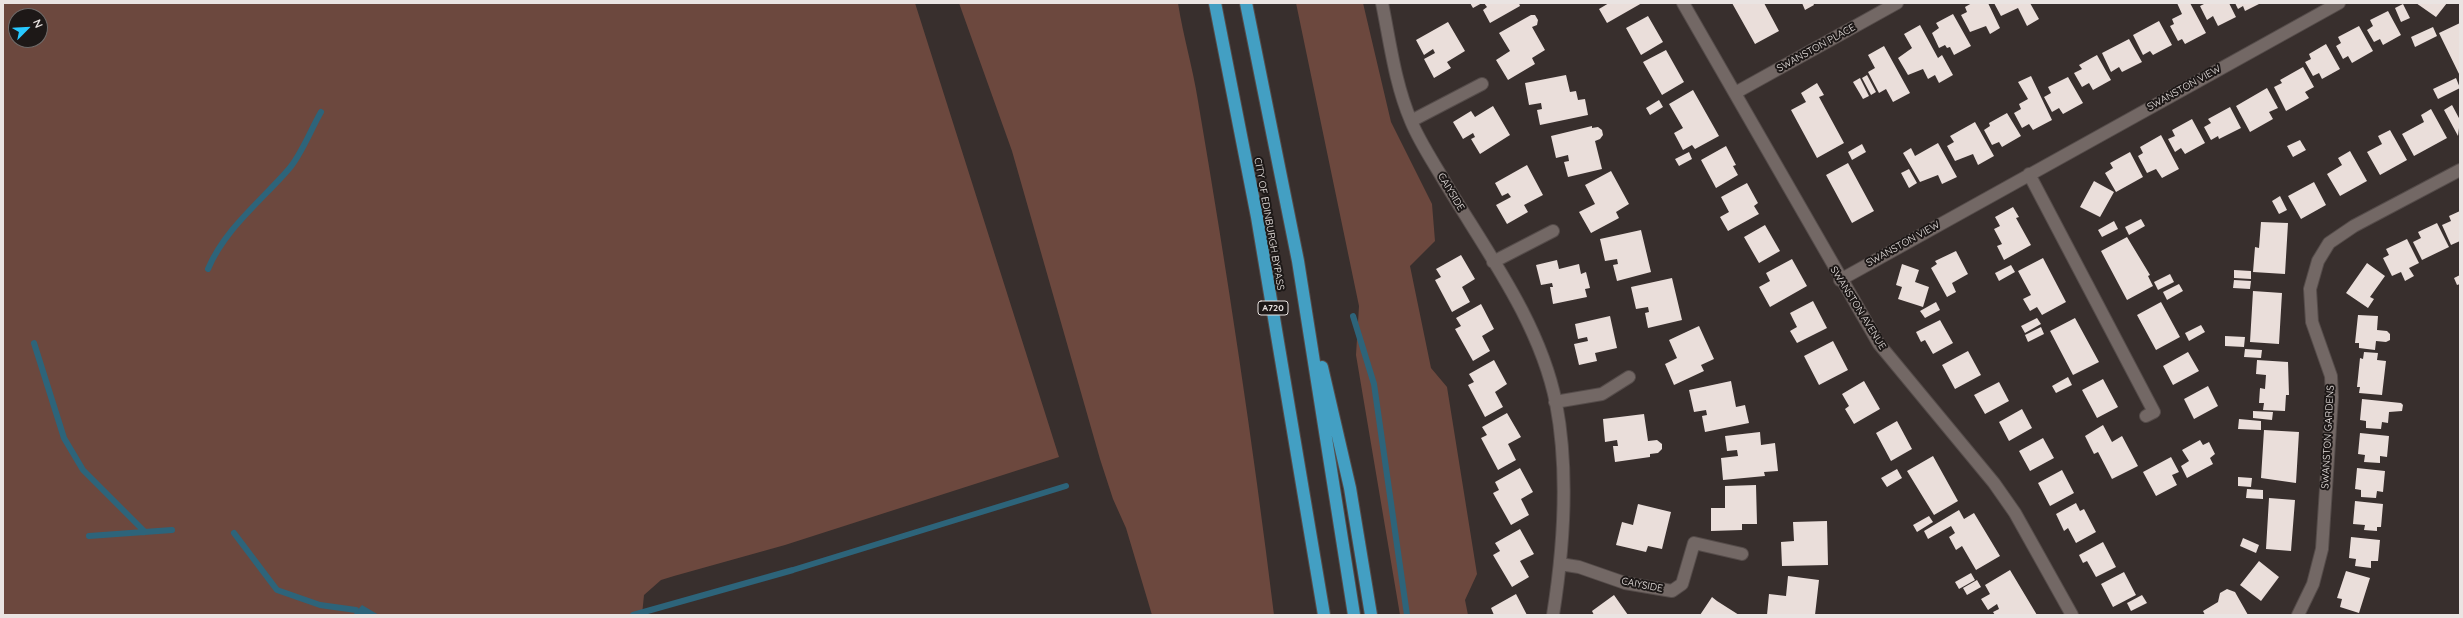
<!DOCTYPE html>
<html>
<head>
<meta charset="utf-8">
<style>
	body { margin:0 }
	#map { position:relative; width:2463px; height:618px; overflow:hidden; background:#382f2d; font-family:Quicksand,sans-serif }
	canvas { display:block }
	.frame { position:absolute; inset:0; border:4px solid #eae4e2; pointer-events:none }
	.north { position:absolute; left:8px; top:8px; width:40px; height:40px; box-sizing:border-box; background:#1d1817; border:1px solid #6f6a68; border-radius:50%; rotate:66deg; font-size:11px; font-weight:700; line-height:16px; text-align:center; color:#eae4e2 }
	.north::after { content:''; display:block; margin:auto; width:14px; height:18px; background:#27c8ff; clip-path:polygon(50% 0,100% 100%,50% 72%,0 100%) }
</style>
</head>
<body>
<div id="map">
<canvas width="2463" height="618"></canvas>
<div class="frame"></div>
<div class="north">N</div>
</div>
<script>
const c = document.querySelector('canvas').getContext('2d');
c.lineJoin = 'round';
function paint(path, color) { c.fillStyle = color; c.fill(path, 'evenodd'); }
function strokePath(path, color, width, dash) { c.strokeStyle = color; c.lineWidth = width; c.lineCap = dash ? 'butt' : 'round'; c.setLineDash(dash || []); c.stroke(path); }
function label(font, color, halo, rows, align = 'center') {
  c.font = font + ' Quicksand,sans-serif'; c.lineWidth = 4; c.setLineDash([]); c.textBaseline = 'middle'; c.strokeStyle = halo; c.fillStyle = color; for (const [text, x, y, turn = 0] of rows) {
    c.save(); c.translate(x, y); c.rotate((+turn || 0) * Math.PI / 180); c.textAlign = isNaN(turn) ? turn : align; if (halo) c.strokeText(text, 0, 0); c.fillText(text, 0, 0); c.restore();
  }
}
paint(new Path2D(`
	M3 3H915L1059 457 785 545 674 576 661 580 644 595 642 615H3ZM16 16H40V40H16Z
	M959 3H1178C1183 36 1193 68 1198 101 1227 271 1253 443 1274 615H1152L1126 528 1113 499 1100 459 1012 151Z
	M1296 3H1363L1391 122 1432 204 1435 241 1410 266 1431 368 1447 387 1477 574 1465 600 1468 615H1400L1356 355 1359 306Z`), '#6c483e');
paint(new Path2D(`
	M362 605 379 615H353Z`), '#2d647a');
strokePath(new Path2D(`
	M208 269C225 229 260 202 288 170 301 156 311 129 321 112
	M1353 316 1374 384 1407 615
	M34 343 64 438 83 470 145 532
	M234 533 277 590 320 605 356 610
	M89 536 172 530
	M633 615 793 570 1066 486`), '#2d647a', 6);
paint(new Path2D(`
	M1470 3H1482L1473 8Z
	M1484 3H1519L1520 6 1490 23 1483 10 1487 7Z
	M1609 3H1642L1607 23 1599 9Z
	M1732 3H1764L1779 31 1755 44Z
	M1802 3H1813L1814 5 1805 10Z
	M1972 3H1988L2000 28 1990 34 1986 26 1970 32 1961 15 1967 12 1965 7Z
	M1994 3H2030L2039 19 2027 26 2018 8 2001 16Z
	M2177 3H2190L2206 33 2185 44 2182 39 2178 41 2170 26 2174 24 2172 19 2182 14Z
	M2206 3H2229L2236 17 2218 26 2213 16 2207 20 2200 6Z
	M2235 3H2261L2245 11 2243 6 2238 9Z
	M2416 3H2447L2436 17Z
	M2403 4 2410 18 2401 22 2395 8Z
	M2388 11 2401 35 2383 45 2380 39 2374 42 2367 30 2373 26 2370 20Z
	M1953 14 1971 46 1954 55 1950 47 1947 48 1945 45 1939 48 1932 33 1939 28 1936 23Z
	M1531 15H1535L1538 20 1537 25 1532 27 1545 50 1532 58 1535 64 1508 80 1496 60 1510 51 1499 33Z
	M1648 16 1663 42 1641 55 1626 28Z
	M2159 21 2172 45 2153 55 2150 51 2143 55 2133 35Z
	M1448 22 1465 51 1447 62 1451 68 1434 78 1424 59 1435 53 1433 49 1424 55 1416 40Z
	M2460 23V76L2439 33Z
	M1920 25 1938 58 1942 55 1953 75 1939 83 1935 75 1928 79 1923 69 1908 75 1898 58 1912 48 1904 34Z
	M2359 26 2373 51 2352 63 2348 56 2343 59 2336 46 2341 43 2338 37Z
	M2433 27 2437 36 2415 47 2411 37Z
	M2129 39 2142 62 2122 72 2119 67 2111 72 2102 53Z
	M2326 44 2340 69 2322 79 2319 73 2313 76 2305 62 2311 59 2309 54Z
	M1884 46 1910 93 1893 102 1886 89 1879 93 1868 72 1875 68 1868 55Z
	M1666 50 1684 82 1662 95 1643 62Z
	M2097 55 2111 80 2093 90 2089 83 2082 87 2074 73 2082 69 2079 65Z
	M2303 67 2314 87 2305 92 2309 98 2286 111 2274 87 2282 83 2280 80Z
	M1566 75 1570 92 1576 91 1578 100 1585 99 1588 115 1540 125 1537 110 1542 109 1541 103 1529 105 1525 83Z
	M1867 75 1876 92 1871 95 1862 78Z
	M2031 76 2052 120 2033 130 2029 124 2022 128 2014 113 2021 109 2019 104 2028 99 2018 82Z
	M2068 77 2083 103 2063 114 2059 108 2052 112 2044 97 2051 93 2048 87Z
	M1860 78 1869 96 1863 99 1853 82Z
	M2456 78 2460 88 2438 99 2433 89Z
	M1817 83 1824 95 1819 97 1844 143 1817 158 1791 110 1806 102 1801 93Z
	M2267 88 2278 108 2269 112 2273 119 2250 132 2236 106Z
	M1693 90 1719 136 1695 149 1692 145 1683 150 1674 133 1683 128 1669 104Z
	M1659 100 1663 107 1650 115 1646 108Z
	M2452 105 2460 120 2458 136 2444 110Z
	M1493 106 1510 135 1480 154 1471 139 1475 137 1473 133 1463 139 1453 122 1471 111 1475 117Z
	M2230 107 2241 128 2219 139 2218 136 2211 140 2204 127 2211 123 2208 119Z
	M2431 109 2447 138 2414 156 2402 134 2424 122 2421 115Z
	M2007 113 2021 136 2002 147 1999 142 1992 145 1984 130 1990 126 1989 123Z
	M2192 119 2205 143 2185 154 2181 148 2175 152 2168 139 2175 136 2172 130Z
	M1975 122 1994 156 1978 165 1973 154 1955 161 1947 146 1954 142 1950 136Z
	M1592 126V128L1598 127 1602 130 1603 135 1600 139 1595 141 1602 169 1568 177 1564 162 1569 161 1568 155 1556 158 1551 136Z
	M2390 130 2407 160 2380 175 2367 152 2382 144 2378 136Z
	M2161 135 2179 169 2162 178 2156 169 2147 173 2138 156 2143 153 2140 147Z
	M2300 140 2306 150 2293 157 2287 146Z
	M1938 143 1957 177 1942 184 1938 175 1920 182 1903 153 1911 148 1915 156Z
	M1862 144 1866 152 1852 160 1848 152Z
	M1726 146 1736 165 1733 166 1738 175 1716 188 1701 160Z
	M2350 151 2367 181 2340 196 2327 174 2342 165 2338 158Z
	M1689 152 1692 159 1679 166 1675 159Z
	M2130 152 2143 177 2116 192 2105 173 2113 168 2110 163Z
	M1848 163 1874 211 1852 223 1826 175Z
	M1527 165 1543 195 1524 205 1528 212 1507 224 1496 205 1511 197 1508 193 1502 196 1495 183Z
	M1909 169 1917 183 1909 188 1901 173Z
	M1611 171 1629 204 1616 212 1619 218 1591 233 1579 212 1595 204 1585 185Z
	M2094 181 2114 192 2100 217 2080 207Z
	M2314 182 2326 205 2301 219 2288 196Z
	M1747 183 1758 203 1754 206 1759 214 1728 231 1720 217 1729 212 1721 197Z
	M2280 196 2287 210 2279 214 2272 201Z
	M2013 207 2019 217 2016 218 2031 245 2004 260 1997 246 2002 244 1994 229 2000 226 1995 217Z
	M2460 211V241L2451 245 2442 225 2451 221 2449 216Z
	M2141 219 2145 226 2129 235 2125 227Z
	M2114 221 2118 229 2102 237 2098 230Z
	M2261 222 2288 223 2285 274 2253 272 2255 247 2259 248Z
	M2437 223 2449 247 2422 260 2413 242 2421 238 2418 232Z
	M1765 225 1780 251 1759 263 1744 237Z
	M1641 230 1651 272 1617 281 1613 265 1618 264 1617 259 1605 261 1600 239Z
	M2127 237 2150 275 2148 276 2153 286 2127 300 2101 251Z
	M2407 239 2419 263 2409 268 2414 276 2405 281 2401 272 2392 276 2383 258 2389 255 2386 249Z
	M1956 251 1968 274 1952 283 1956 292 1947 297 1931 268 1937 264 1935 261Z
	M1461 255 1475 279 1462 287 1470 302 1452 312 1435 280 1441 277 1436 269Z
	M2043 258 2066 302 2042 315 2037 307 2030 311 2023 299 2031 295 2018 271Z
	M1792 259 1807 286 1770 307 1759 287 1770 281 1766 273Z
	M1557 260 1559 269 1579 264 1581 274 1586 272 1590 288 1585 289 1587 297 1553 304 1550 287H1553L1552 283 1541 285 1536 265Z
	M2367 263 2385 276 2370 297 2374 299 2368 308 2346 293Z
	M1902 264 1919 270 1915 282 1929 287 1923 307 1898 299 1902 287 1896 285Z
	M2011 265 2015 272 1999 281 1995 273Z
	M2234 270 2251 271V279L2234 278Z
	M2170 274 2174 282 2158 290 2154 282Z
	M2460 275V284L2457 285 2454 278Z
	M1672 278 1682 320 1648 328 1645 313 1649 312 1648 307 1636 309 1631 287Z
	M2234 280 2251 281 2250 289 2233 288Z
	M2179 284 2183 291 2167 300 2163 292Z
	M2253 291 2282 293 2279 344 2250 342Z
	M1813 301 1827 328 1797 343 1790 331 1797 327 1790 313Z
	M1936 302 1940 310 1925 318 1920 311Z
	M2161 302 2180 337 2156 350 2137 315Z
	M1481 304 1494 329 1482 336 1490 351 1473 361 1455 329 1461 326 1456 318Z
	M2358 315 2378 316 2377 330 2387 331 2390 334V340L2386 342 2376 341 2375 350 2359 348V343H2355Z
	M1610 316 1617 348 1595 353 1597 361 1579 365 1574 344 1588 341 1587 337 1578 339 1575 324Z
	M2037 318 2041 324 2025 333 2021 326Z
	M2075 318 2099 362 2073 375 2050 331Z
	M1940 320 1953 343 1933 354 1925 340 1921 342 1916 332Z
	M2201 325 2205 332 2189 341 2185 333Z
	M1699 326 1714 359 1701 365 1704 371 1674 385 1665 364 1677 358 1669 340Z
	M2041 327 2044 334 2028 342 2025 335Z
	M2225 336 2245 337 2244 347 2225 346Z
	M1833 341 1848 370 1819 385 1804 356Z
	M2245 349 2262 350 2261 358 2244 357Z
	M1968 351 1981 375 1955 389 1942 365Z
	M2188 352 2199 371 2173 385 2163 366Z
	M2364 352 2378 353 2377 360 2386 361 2382 395 2359 393 2360 387H2357L2360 358 2363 359Z
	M1494 360 1507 384 1495 392 1503 407 1485 417 1468 385 1474 382 1469 374Z
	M2257 360 2288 362 2289 395H2286L2285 411 2263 410 2264 403H2259L2260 388 2265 389 2266 375 2256 374Z
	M2068 377 2072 385 2056 393 2052 386Z
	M2103 379 2118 407 2097 418 2082 390Z
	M1731 381 1736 407 1745 405 1749 423 1705 432 1702 416 1707 415 1706 410 1694 412 1689 390Z
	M1864 381 1880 409 1854 424 1845 409 1849 406 1842 394Z
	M1999 382 2009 401 1985 414 1974 395Z
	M2208 386 2218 406 2194 419 2184 399Z
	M2362 399 2401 403 2403 405 2402 411 2389 412 2388 423 2382 422 2381 429 2366 428V421L2360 420Z
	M2022 409 2032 428 2009 441 1999 422Z
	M2253 411 2273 412 2272 420 2253 418Z
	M1507 413 1521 437 1508 444 1516 460 1498 470 1481 438 1487 435 1482 427Z
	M1644 414 1648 441 1657 440 1662 444V449L1658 453 1650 454V457L1615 462 1613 446H1618L1617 440 1605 442 1603 419Z
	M2239 419 2261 421V430L2238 429Z
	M1897 421 1912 449 1891 461 1876 433Z
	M2103 425 2112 442 2122 436 2138 466 2112 479 2098 452 2094 454 2085 436Z
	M2264 430 2299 432 2296 483 2261 478Z
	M1760 432 1761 445 1775 443 1778 471 1764 472 1765 476 1723 480 1721 458 1738 456 1737 450 1727 451 1725 436Z
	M2360 433 2389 436 2387 457 2380 456V463L2364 462 2365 455 2358 454Z
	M2043 438 2054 458 2030 471 2019 451Z
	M2200 440 2203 445 2209 442 2215 454 2210 458 2213 464 2187 478 2181 466 2189 461 2182 450Z
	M1933 456 1958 501 1934 515 1907 471Z
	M2171 457 2179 472 2172 475 2177 485 2156 496 2143 472Z
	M1520 468 1533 492 1521 499 1529 515 1511 525 1493 493 1499 490 1495 482Z
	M2357 468 2385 471 2383 492 2377 491 2376 498 2361 497V490L2355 489Z
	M1897 469 1902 478 1887 487 1881 478Z
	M2062 470 2074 493 2050 506 2038 483Z
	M2238 477 2252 478 2251 487 2238 486Z
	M1756 485 1757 524H1742V530L1711 531V508H1725V486Z
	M2247 489 2263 490V499L2246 498Z
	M2269 498 2295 500 2291 551 2266 549Z
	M2355 501 2383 504 2381 527H2377V531L2364 530 2365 525 2353 524Z
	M2076 503 2080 511 2084 509 2096 532 2076 543 2068 528 2064 531 2056 514Z
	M1638 504 1671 512 1662 549 1648 546 1646 552 1616 545 1622 522 1633 525Z
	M1959 510 1964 519 1974 513 2000 556 1976 570 1962 546 1956 550 1949 537 1955 533 1951 526 1928 539 1924 531Z
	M1929 516 1933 522 1917 532 1913 525Z
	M1827 521 1828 565 1782 566 1781 542 1794 541 1793 522Z
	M1520 529 1534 554 1520 561 1529 577 1512 587 1493 555 1500 551 1495 543Z
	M2351 537 2380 540 2378 561H2371V568L2355 566 2356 559 2349 558Z
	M2243 538 2259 545 2256 553 2240 546Z
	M2103 542 2116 567 2096 577 2087 561 2083 563 2079 555Z
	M2259 561 2279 577 2261 601 2240 585Z
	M2010 570 2037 615H1995L1993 612 1999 609 1997 604 1988 610 1981 599 1990 594 1985 585Z
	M2346 571 2370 578 2359 613 2340 607 2342 599 2337 598Z
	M2124 572 2136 595 2113 607 2101 584Z
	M1971 573 1975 580 1959 589 1955 582Z
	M1788 576 1819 580 1815 615H1767L1769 594 1786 596Z
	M1977 580 1981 587 1967 595 1963 588Z
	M2227 589 2235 592 2248 615H2205L2203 611 2218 602 2220 593Z
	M1516 594 1527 615H1494L1491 608Z
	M1614 595 1628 615H1594L1592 611Z
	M2142 595 2147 603 2131 611 2127 603Z
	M1712 597 1717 601 1739 615H1700Z`), '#eadeda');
const minor = new Path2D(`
	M1382 3C1390 42 1395 84 1411 121 1420 143 1434 163 1446 184 1487 252 1540 323 1556 403 1569 471 1564 546 1553 615
	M1683 3 1879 344 1994 483 2015 513 2072 615
	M1735 93 1897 3
	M1411 121 1482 84
	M2029 174 2154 412 2146 416
	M1493 262 1553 231
	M1840 280 2339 3
	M1555 402 1602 394 1629 377
	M1560 564 1579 567 1625 583 1672 591 1682 584 1694 543 1742 554
	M2298 615 2313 584 2322 549 2332 397 2331 376 2312 322 2310 289 2318 261 2329 243 2354 226 2460 170`);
const highway = new Path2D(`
	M1215 3 1257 217 1324 615
	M1246 3 1298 261 1354 615
	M1322 367 1350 488 1371 615`);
strokePath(minor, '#554c4a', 14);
strokePath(highway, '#554c4a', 14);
strokePath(minor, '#736865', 12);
strokePath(highway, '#439fc3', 12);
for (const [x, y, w] of [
	[1273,308,30]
]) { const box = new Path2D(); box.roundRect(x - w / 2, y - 7, w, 14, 3); c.fillStyle = '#1d1817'; c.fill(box); strokePath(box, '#eae4e2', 1); }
label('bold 9px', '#eae4e2', null, [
	["A720",1273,308]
]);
label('10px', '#eae4e2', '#1d1817', [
	["SWANSTON PLACE",1816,48,-29],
	["SWANSTON VIEW",2184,88,-29],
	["CAIYSIDE",1451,192,59],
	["CITY OF EDINBURGH BYPASS",1269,224,80],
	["SWANSTON VIEW",1903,244,-29],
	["SWANSTON AVENUE",1858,308,58],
	["SWANSTON GARDENS",2328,437,-87],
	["CAIYSIDE",1642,585,11]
]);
</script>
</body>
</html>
